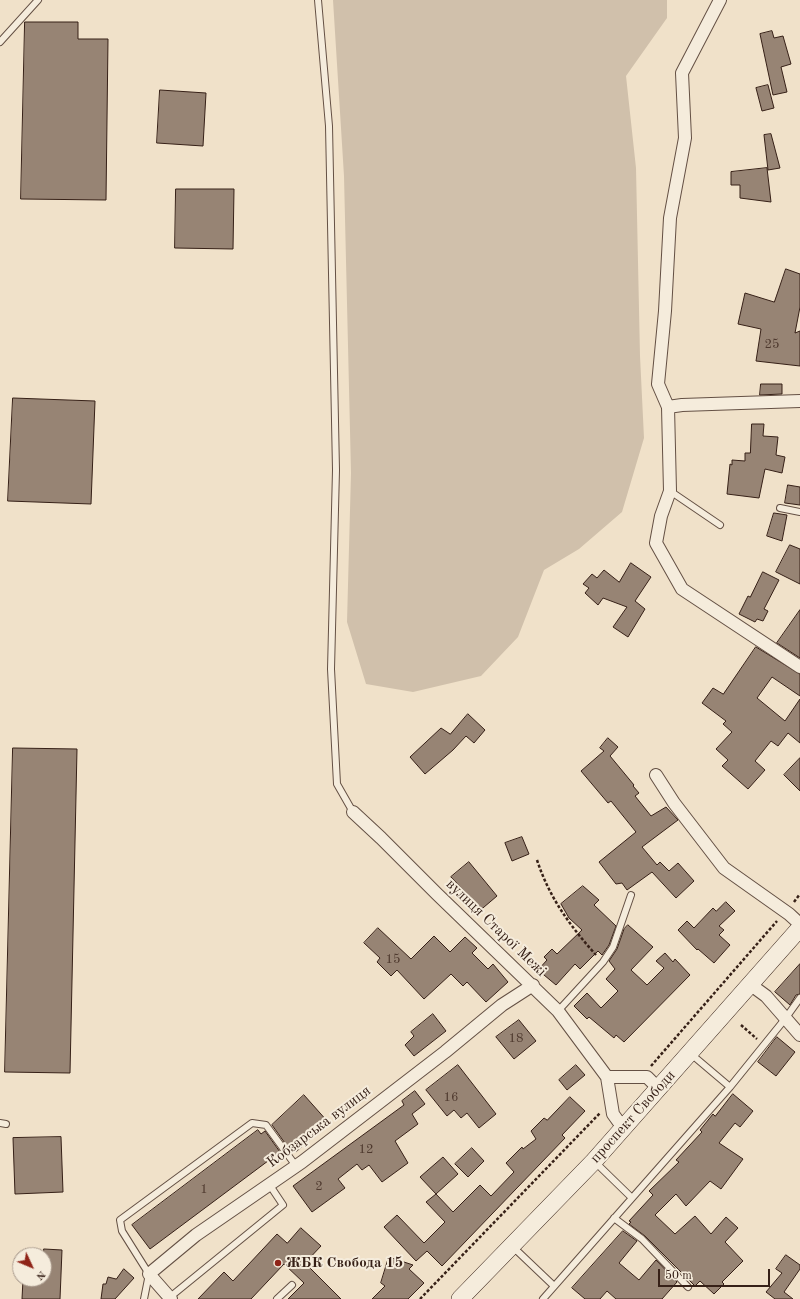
<!DOCTYPE html>
<html>
<head>
<meta charset="utf-8">
<style>
	body { margin:0 }
	#map { position:relative; width:800px; height:1299px; overflow:hidden; background:#f0e1c9; font-family:"Old Standard TT",serif }
	canvas { display:block }
	.north { position:absolute; left:12px; top:1247px; width:40px; height:40px; box-sizing:border-box; background:#f5ecdc; border:1px solid #a99a8d; border-radius:50%; rotate:134deg; font-size:11px; font-weight:700; line-height:16px; text-align:center; color:#362017 }
	.north::after { content:''; display:block; margin:auto; width:14px; height:18px; background:#8f2418; clip-path:polygon(50% 0,100% 100%,50% 72%,0 100%) }
	.scale { position:absolute; left:658px; top:1269px; width:112px; height:18px; box-sizing:border-box; border:2px solid #362017; border-top:0; padding-left:5px; font-size:12px; line-height:14px; white-space:nowrap; color:#362017; -webkit-text-stroke:3px #f5ecdc; paint-order:stroke }
</style>
</head>
<body>
<div id="map">
<canvas width="800" height="1299"></canvas>
<div class="north">N</div>
<div class="scale">50 m</div>
</div>
<script>
const c = document.querySelector('canvas').getContext('2d');
c.lineJoin = 'round';
function paint(path, color) { c.fillStyle = color; c.fill(path, 'evenodd'); }
function strokePath(path, color, width, dash) { c.strokeStyle = color; c.lineWidth = width; c.lineCap = dash ? 'butt' : 'round'; c.setLineDash(dash || []); c.stroke(path); }
function label(font, color, halo, rows, align = 'center') {
  c.font = font + ' "Old Standard TT",serif'; c.lineWidth = 4; c.setLineDash([]); c.textBaseline = 'middle'; c.strokeStyle = halo; c.fillStyle = color; for (const [text, x, y, turn = 0] of rows) {
    c.save(); c.translate(x, y); c.rotate((+turn || 0) * Math.PI / 180); c.textAlign = isNaN(turn) ? turn : align; if (halo) c.strokeText(text, 0, 0); c.fillText(text, 0, 0); c.restore();
  }
}
paint(new Path2D(`
	M333 0H667V18L626 76 636 168 640 356 644 438 622 512 579 549 544 570 518 637 481 676 413 692 366 684 347 622 351 473 344 176Z`), '#d0c0ab');
const building = new Path2D(`
	M25 22H78V39H108L106 200 21 199Z
	M772 31 774 38 783 36 791 64 781 67 787 92 773 95 760 34Z
	M768 85 774 108 762 111 756 88Z
	M160 90 206 93 203 146 157 143Z
	M771 134 780 168 768 170 764 135Z
	M767 168 771 202 740 198V185H731V172Z
	M176 189H234L233 249 175 248Z
	M786 269 800 274V307L795 333 800 331V366L756 361 761 329 738 324 745 293 774 302Z
	M761 384H782V394L760 395Z
	M13 398 95 401 91 504 8 501Z
	M752 424H764L763 436 778 437 776 455 785 457 782 473 765 469 759 498 727 494 730 464 732 465V460L745 461V453H750Z
	M788 485 800 487V505L785 503Z
	M774 513 787 515 782 541 767 536Z
	M790 545 800 549V584L776 572Z
	M631 563 651 577 635 601 645 609 628 637 613 627 627 607 603 598 598 605 585 593 589 588 583 584 592 574 597 578 604 570 619 582Z
	M763 572 779 580 764 609 768 611 763 621 757 619 755 622 739 614 748 596 750 597Z
	M800 610V658L777 643Z
	M756 647 800 674V696L772 677 757 698 785 721 800 699V743L788 733 778 746 771 741 755 761 765 770 748 789 722 766 728 760 716 749 732 732 723 724 726 721 702 703 713 688 723 694Z
	M468 714 485 730 474 743 466 736 453 750 425 774 410 757 441 728 450 734Z
	M608 738 618 747 610 756 634 785 633 786 639 793 635 796 651 816 666 807 678 820 642 847 657 865 660 862 669 871 678 863 694 881 676 898 652 872 627 890 622 883 616 884 599 862 636 832 611 801 608 803 581 771 604 751 600 748Z
	M13 748 77 749 70 1073 5 1072Z
	M800 758V791L784 775Z
	M522 837 529 854 512 861 505 843Z
	M469 862 497 896 477 913 463 896 466 893 451 877Z
	M583 886 599 900 594 905 616 926 609 945 602 955 598 951 580 969 575 964 556 985 538 970 547 960 544 957 552 949 557 954 582 930 569 918 561 904Z
	M726 902 735 911 719 926 724 930 719 935 730 945 714 963 698 949 697 950 678 930 687 921 694 928 713 908 716 911Z
	M628 925 653 947 631 970 647 985 664 968 656 961 665 953 673 962 675 959 690 975 624 1042 616 1035 614 1038 589 1017 587 1019 574 1006 587 993 601 1008 618 991 606 979 615 969 609 961 617 949 624 929Z
	M378 928 411 959 434 936 450 952 465 937 477 948 472 953 488 969 493 964 508 982 486 1002 467 982 463 986 451 974 424 999 397 970 391 976 377 962 380 958 364 943Z
	M800 964V994L796 995 790 1005 775 992Z
	M433 1014 446 1031 414 1056 405 1045 414 1036 411 1032Z
	M519 1020 536 1041 514 1059 496 1037Z
	M777 1037 795 1052 776 1076 758 1062Z
	M458 1065 496 1114 479 1128 467 1113 461 1118 454 1110 447 1116 426 1090Z
	M576 1065 585 1075 567 1090 559 1080Z
	M415 1091 425 1104 412 1114 418 1124 395 1141 408 1163 382 1182 369 1165 362 1170 357 1164 338 1179 345 1188 312 1212 293 1186 404 1105 402 1101Z
	M733 1094 753 1111 740 1127 735 1123 719 1143 743 1159 721 1189 710 1181 686 1206 676 1194 655 1215 675 1234 695 1216 711 1234 726 1217 738 1228 725 1242 743 1261 722 1282 724 1284 714 1294 700 1281 695 1286 645 1236 629 1224 631 1222 629 1221 653 1195 649 1191 679 1162 676 1160 702 1132 700 1130 713 1114 715 1116Z
	M304 1095 328 1122 296 1152 289 1145 287 1146 272 1125Z
	M570 1097 585 1111 562 1135 565 1138 442 1266 427 1251 416 1261 384 1227 397 1215 424 1243 445 1222 426 1202 436 1194 420 1177 443 1157 458 1174 436 1194 453 1212 480 1185 491 1196 514 1172 506 1163 522 1147 523 1149 536 1139 531 1131 544 1118 547 1120Z
	M258 1130 261 1134 265 1131 280 1152 150 1249 132 1225Z
	M61 1137 63 1192 15 1194 13 1138Z
	M472 1148 484 1161 468 1177 455 1164Z
	M301 1228 321 1246 305 1263 341 1299H288L304 1283 284 1264 251 1299H198L224 1272 233 1281 277 1234 287 1243Z
	M623 1231 637 1241 619 1263 639 1280 656 1260 677 1282 662 1299H616L607 1291 600 1299H585L572 1288Z
	M44 1249 62 1250 60 1299H22L23 1279H44Z
	M786 1255 800 1265V1269L784 1292 793 1299H775L766 1292 782 1273 776 1269Z
	M389 1257 413 1265 409 1269 424 1283 408 1299H372L385 1286 381 1283Z
	M124 1269 134 1278 115 1299H101L103 1284H106L108 1277 116 1279Z`);
paint(building, '#978474');
strokePath(building, '#362017', 1);
const service = new Path2D(`
	M318 0 329 126 336 470 331 669 337 784 353 812
	M0 42 38 0
	M670 491 720 525
	M780 508 800 512
	M558 1011 603 962 613 947 631 895
	M691 1054 730 1087
	M0 1123 6 1124
	M594 1161 632 1198
	M614 1218 642 1239 688 1287
	M512 1246 554 1286
	M170 1297 283 1205 269 1184
	M144 1299 149 1274 122 1231 120 1220 252 1123 266 1125 296 1166
	M277 1299 292 1285
	M543 1299 730 1087 785 1019 800 998`);
const minor = new Path2D(`
	M720 0 682 73 685 138 670 218 665 311 658 384 668 407 670 491 661 516 656 543 682 589 800 667
	M668 407 682 405 800 401
	M656 775 674 803 724 868 789 914 800 924
	M353 812 381 838 437 894 558 1011 607 1077 613 1114 623 1128
	M751 985 766 996 800 1035
	M607 1077H647L659 1089
	M171 1299 149 1274 196 1235 302 1162 445 1052 502 1005 533 985`);
const secondary = new Path2D(`
	M460 1299 594 1161 800 928`);
strokePath(service, '#645044', 8);
strokePath(minor, '#645044', 14);
strokePath(secondary, '#362017', 18);
strokePath(new Path2D(`
	M537 860C549 897 570 926 596 955
	M794 902 800 894
	M741 1025 757 1039
	M651 1066 777 921
	M420 1299 600 1113`), '#362017', 2.5, [3, 2]);
strokePath(service, '#f5ecdc', 6);
strokePath(minor, '#f5ecdc', 12);
strokePath(secondary, '#f5ecdc', 17);
for (const [x, y, r, color] of [
	[278,1263,4,"#8f2418"]
]) { const dot = new Path2D(); dot.arc(x, y, r, 0, 2 * Math.PI); c.fillStyle = color; c.fill(dot); strokePath(dot, '#f5ecdc', 1.5); }
label('13px', '#4e392e', null, [
	["25",772,345],
	["15",393,960],
	["18",516,1039],
	["16",451,1098],
	["12",366,1150],
	["2",319,1187],
	["1",204,1190]
]);
label('15px', '#362017', '#f5ecdc', [
	["вулиця Старої Межі",496,928,44],
	["проспект Свободи",633,1117,-48],
	["Кобзарська вулиця",319,1127,-37]
]);
label('bold 15px', '#362017', '#f5ecdc', [
	["ЖБК Свобода 15",286,1263]
], 'left');
</script>
</body>
</html>
